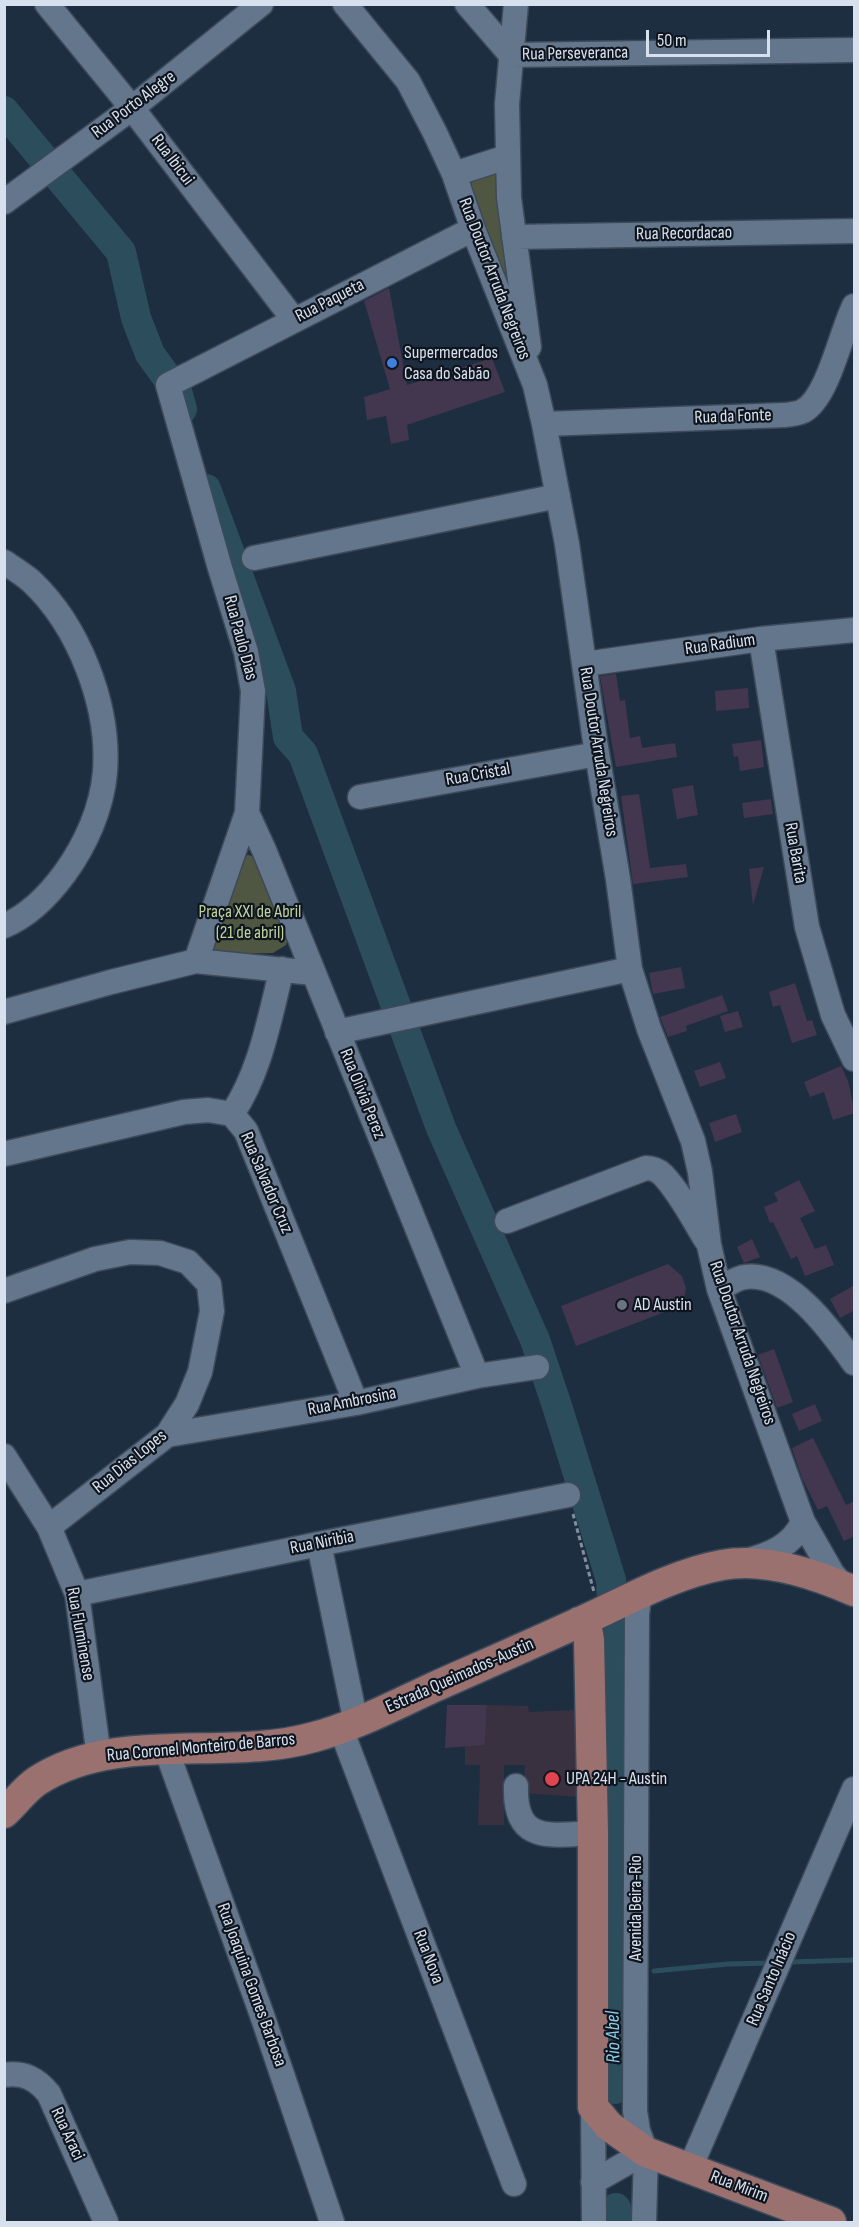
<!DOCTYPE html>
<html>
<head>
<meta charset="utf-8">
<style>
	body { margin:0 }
	#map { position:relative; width:859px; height:2227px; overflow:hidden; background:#1e2e41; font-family:"Sofia Sans Condensed",sans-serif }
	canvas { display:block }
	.frame { position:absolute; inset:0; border:6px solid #d7e1ed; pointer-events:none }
	.scale { position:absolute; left:646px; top:30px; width:124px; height:27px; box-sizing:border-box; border:3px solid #d7e1ed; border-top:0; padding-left:8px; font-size:18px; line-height:21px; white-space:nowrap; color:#d7e1ed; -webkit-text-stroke:4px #0f151e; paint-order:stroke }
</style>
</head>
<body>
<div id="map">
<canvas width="859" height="2227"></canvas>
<div class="frame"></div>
<div class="scale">50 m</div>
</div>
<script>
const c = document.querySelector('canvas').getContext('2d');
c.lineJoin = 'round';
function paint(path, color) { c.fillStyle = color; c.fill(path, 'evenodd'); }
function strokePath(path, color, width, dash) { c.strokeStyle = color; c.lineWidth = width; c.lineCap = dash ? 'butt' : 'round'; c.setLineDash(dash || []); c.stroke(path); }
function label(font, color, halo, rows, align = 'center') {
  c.font = font + ' "Sofia Sans Condensed",sans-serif'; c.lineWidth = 4.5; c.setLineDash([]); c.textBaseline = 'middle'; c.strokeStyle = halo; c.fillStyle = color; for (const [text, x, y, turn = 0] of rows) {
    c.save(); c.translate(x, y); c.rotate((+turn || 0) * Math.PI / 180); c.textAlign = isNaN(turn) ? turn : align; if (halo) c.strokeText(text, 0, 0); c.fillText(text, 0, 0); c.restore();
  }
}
paint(new Path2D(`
	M487 1705 528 1706 529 1712 579 1710 580 1797 524 1793 525 1765H504V1825H478L480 1765H465V1746L485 1744Z`), '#393040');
paint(new Path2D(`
	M499 169 507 291 466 179Z
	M249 855 258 859 289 935 286 945 273 953 218 954 212 949 240 856Z`), '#4f5641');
strokePath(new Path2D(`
	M790 1962 854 1960
	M654 1971 728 1964 771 1963
	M613 1986 625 1982`), '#2c4d5c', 5);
strokePath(new Path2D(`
	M4 111 121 252 136 318 150 354 177 391 182 409
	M206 489 281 691 288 737 303 754 441 1128 535 1340 558 1409 611 1580 613 1624 611 1846 615 2089
	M616 2222V2208`), '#2c4d5c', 30);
paint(new Path2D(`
	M389 288 407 385 492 358 505 392 407 425 409 440 391 444 386 416 367 420 364 397 390 389 364 301Z
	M616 674 620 701 625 700 630 738 640 736 642 748 675 743 677 757 616 767 600 676Z
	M748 688 749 708 716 711 715 691Z
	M761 740 764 767 740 771 738 756 734 757 732 744Z
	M693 785 698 815 677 819 672 789Z
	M639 794 650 868 686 864 688 877 633 884 621 796Z
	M771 799 773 814 744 818 742 803Z
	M764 867 753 905 749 869Z
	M681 967 685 988 653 994 649 973Z
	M795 983 807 1021 812 1020 817 1035 792 1043 780 1005 773 1007 769 992Z
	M722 995 728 1011 686 1026 687 1031 668 1037 660 1017Z
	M738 1011 743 1027 725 1032 720 1016Z
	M720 1062 726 1078 700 1087 694 1071Z
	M841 1066 848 1081 855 1113 833 1120 824 1092 810 1097 804 1082Z
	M736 1114 742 1132 715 1142 709 1123Z
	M799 1180 815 1211 800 1218 815 1249 826 1245 834 1265 805 1276 797 1256 791 1259 773 1222 770 1223 764 1207 778 1201 774 1193Z
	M752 1239 760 1257 744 1263 737 1247Z
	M668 1264 682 1276 686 1288 683 1305 576 1346 561 1306Z
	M855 1285V1310L840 1318 830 1299Z
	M774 1349 793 1402 777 1408 758 1355Z
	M815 1404 822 1421 799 1431 792 1414Z
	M813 1438 846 1505 855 1501V1536L844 1541 827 1506 818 1510 802 1478 792 1448Z
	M447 1705H487L485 1745 445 1748Z`), '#43364f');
const minor = new Path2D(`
	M47 4 132 108 294 320
	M345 4 408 81 435 133 454 174 473 229 535 385 544 424 567 544 595 741 618 879 630 969 649 1029 693 1141 700 1172 709 1245 719 1289 803 1522 832 1573 843 1586
	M467 4 511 55 854 50
	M516 4 507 104 509 198 529 347
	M454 174 507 157
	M4 202 132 108 261 4
	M514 237 854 231
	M544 424 785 415C790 414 798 414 803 411 828 398 841 332 854 306
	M254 558 558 496
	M4 562C13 568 23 574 31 581 79 626 110 706 105 772 102 808 86 844 65 873 49 895 30 915 4 926
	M761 639 807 927 833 1015 854 1059
	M585 664 761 639 854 630
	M360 797 597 754
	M247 813 264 850 477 1376
	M196 961 247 813 253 691 246 652 220 568 168 385 473 229
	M4 1012 111 982 196 961 313 973
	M337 1032 630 969
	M232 1114C261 1071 269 1019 282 969
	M4 1154 184 1112 208 1110 232 1114 246 1131 356 1403
	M507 1221 646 1168C653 1168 658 1170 663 1175 680 1193 693 1219 706 1240
	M719 1289C727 1285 736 1278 745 1277 789 1271 832 1332 854 1363
	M4 1291 95 1259 130 1252 160 1253 188 1262 209 1284 212 1311 200 1372 187 1404 167 1435 49 1527
	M167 1435 356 1403 477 1376 537 1367
	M4 1456 49 1527 77 1594 99 1757
	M319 1544 356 1723
	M745 1561C769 1555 792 1546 803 1522
	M643 1592 639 1599 637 1614 635 2111 638 2131 646 2152 644 2222
	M77 1594 319 1544 568 1495
	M341 1729 514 2184
	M166 1749 262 2015 332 2222
	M516 1786C514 1844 550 1835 593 1833
	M4 2075C24 2072 37 2079 49 2094L106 2222
	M593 2107 594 2222
	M690 2168 854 1789
	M593 2182 646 2152`);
const major = new Path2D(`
	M579 1622 587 1629 589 1640 593 1833V2107L609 2126 646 2152 831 2222
	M4 1813C15 1803 25 1789 37 1781 117 1729 227 1762 314 1737 355 1726 393 1706 432 1688 486 1664 541 1640 595 1615 635 1596 678 1573 722 1565 765 1557 815 1574 854 1591`);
strokePath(minor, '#3d4a5a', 27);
strokePath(major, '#3d4a5a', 33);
strokePath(new Path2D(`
	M573 1514 594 1592`), '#818e9d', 3, [4.5, 3]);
strokePath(minor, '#64768c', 24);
strokePath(major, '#9b716f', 30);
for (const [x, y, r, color] of [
	[392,363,6,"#3f7fe0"],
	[622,1305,6,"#6b7280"],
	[552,1779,8,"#e0444e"]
]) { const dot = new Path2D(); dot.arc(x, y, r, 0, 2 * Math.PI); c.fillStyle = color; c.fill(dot); strokePath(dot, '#0f151e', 2); }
label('18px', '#d7e1ed', '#0f151e', [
	["Rua Perseveranca",575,54,-1],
	["Rua Porto Alegre",134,105,-37],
	["Rua Ibicui",172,160,53],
	["Rua Recordacao",684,234,-1],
	["Rua Doutor Arruda Negreiros",494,279,69],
	["Rua Paqueta",330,301,-27],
	["Rua da Fonte",733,417,-2],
	["Rua Paulo Dias",240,638,75],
	["Rua Radium",720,645,-8],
	["Rua Doutor Arruda Negreiros",598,752,81],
	["Rua Cristal",478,775,-10],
	["Rua Barita",795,853,80],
	["Rua Olivia Perez",362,1094,68],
	["Rua Salvador Cruz",266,1183,67],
	["Rua Doutor Arruda Negreiros",742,1343,71],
	["Rua Ambrosina",352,1402,-11],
	["Rua Dias Lopes",130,1462,-39],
	["Rua Niribia",322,1543,-11],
	["Rua Fluminense",80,1634,80],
	["Estrada Queimados-Austin",460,1676,-24],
	["Rua Coronel Monteiro de Barros",201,1748,-5],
	["Avenida Beira-Rio",636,1908,-90],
	["Rua Nova",428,1957,69],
	["Rua Santo Inácio",772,1979,-67],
	["Rua Joaquina Gomes Barbosa",251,1985,70],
	["Rua Araci",67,2134,65],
	["Rua Mirim",739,2187,21]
]);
label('18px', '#d7e1ed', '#0f151e', [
	["Supermercados",404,353],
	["Casa do Sabão",404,374],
	["AD Austin",634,1305],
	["UPA 24H - Austin",566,1779]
], 'left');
label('18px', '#bfd29c', '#0f151e', [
	["Praça XXI de Abril",250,912],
	["(21 de abril)",250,933]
]);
label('italic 20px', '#8dcce9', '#0f151e', [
	["Rio Abel",614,2037,-91]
]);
</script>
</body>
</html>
